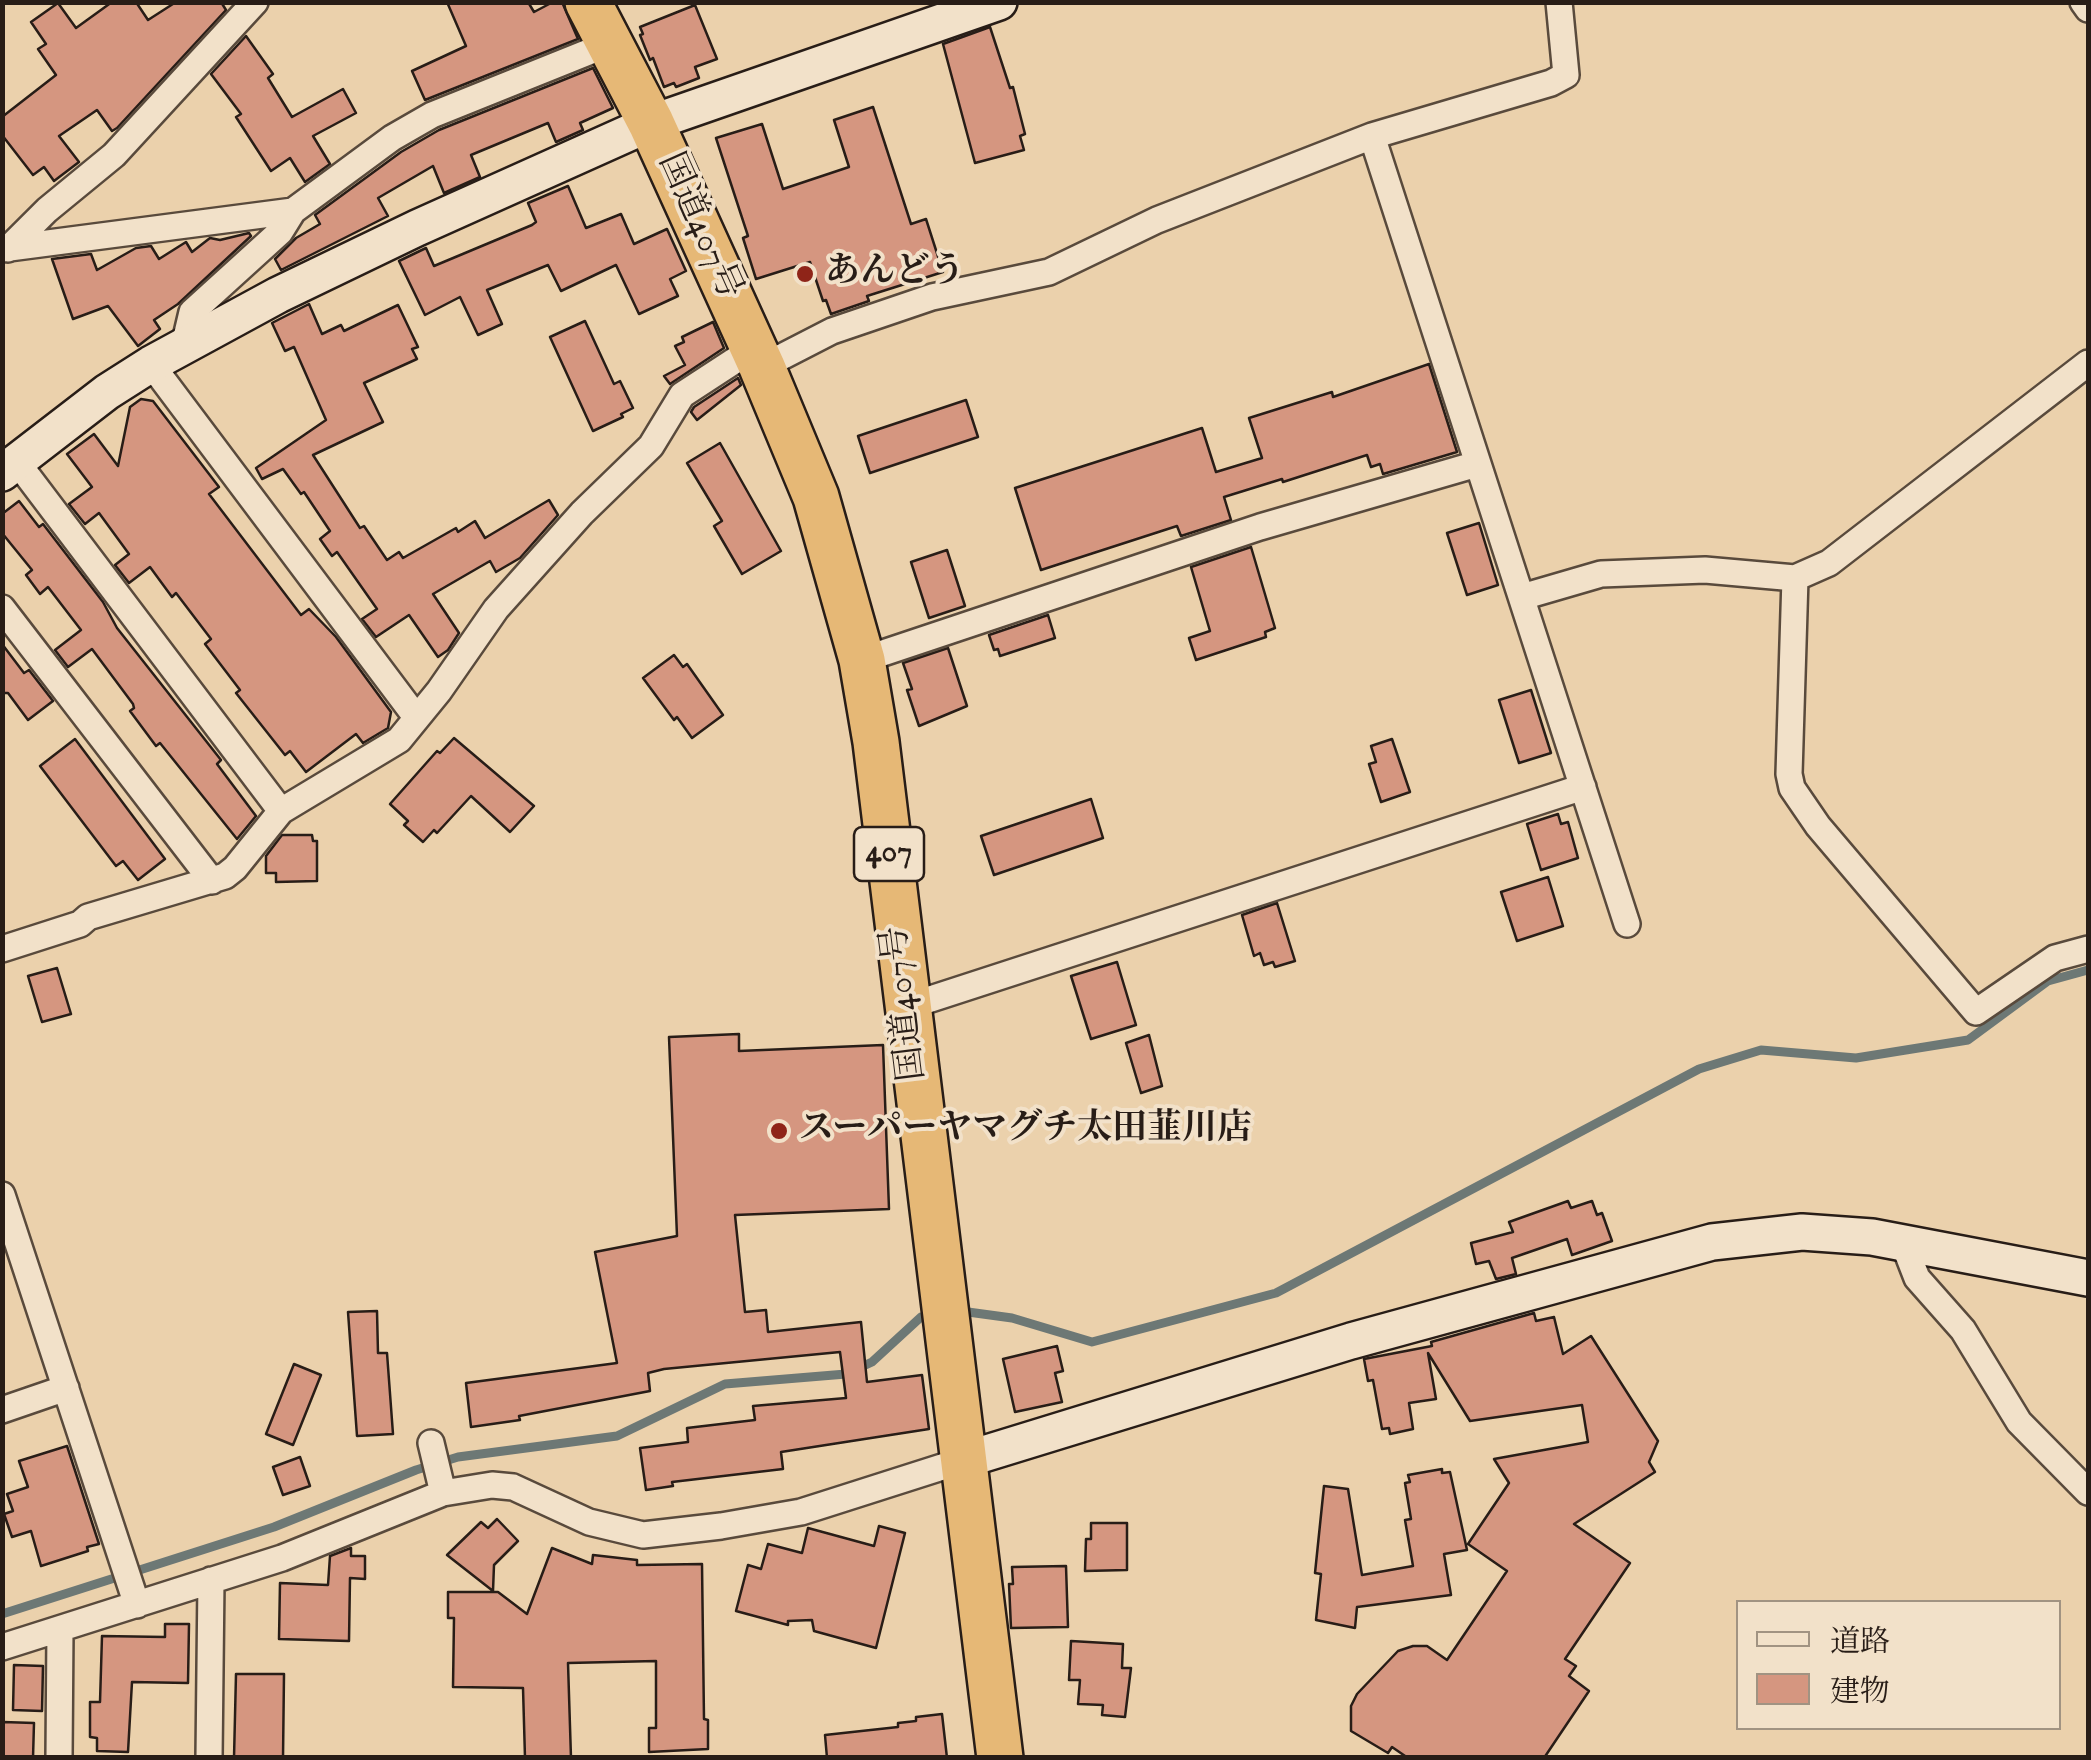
<!DOCTYPE html>
<html>
<head>
<meta charset="utf-8">
<style>
	body { margin:0 }
	#map { position:relative; width:2091px; height:1760px; overflow:hidden; background:#ebd1ac; font-family:"IM FELL English","Noto Serif JP",serif }
	canvas { display:block }
	.frame { position:absolute; inset:0; border:5px solid #281d17; pointer-events:none }
	.legend { position:absolute; left:1736px; top:1600px; width:325px; height:130px; box-sizing:border-box; background:#f2e1c9; border:2px solid #a19382; margin:0; padding:12px 18px; list-style:none; font-size:30px; color:#281d17 }
	.legend li { display:flex; align-items:center; gap:20px; height:50px }
	.legend b { width:50px; border:2px solid #a19382 }
</style>
</head>
<body>
<div id="map">
<canvas width="2091" height="1760"></canvas>
<div class="frame"></div>
<ul class="legend">
<li><b style="height:12px;background:#f2e1c9"></b>道路</li>
<li><b style="height:28px;background:#d59680"></b>建物</li>
</ul>
</div>
<script>
const c = document.querySelector('canvas').getContext('2d');
c.lineJoin = 'round';
function strokePath(path, color, width, dash) { c.strokeStyle = color; c.lineWidth = width; c.lineCap = dash ? 'butt' : 'round'; c.setLineDash(dash || []); c.stroke(path); }
function paint(path, color) { c.fillStyle = color; c.fill(path, 'evenodd'); }
function label(font, color, halo, rows, align = 'center') {
  c.font = font + ' "IM FELL English","Noto Serif JP",serif'; c.lineWidth = 8; c.setLineDash([]); c.textBaseline = 'middle'; c.strokeStyle = halo; c.fillStyle = color; for (const [text, x, y, turn = 0] of rows) {
    c.save(); c.translate(x, y); c.rotate((+turn || 0) * Math.PI / 180); c.textAlign = isNaN(turn) ? turn : align; if (halo) c.strokeText(text, 0, 0); c.fillText(text, 0, 0); c.restore();
  }
}
strokePath(new Path2D(`
	M968 1312 1012 1318 1092 1342 1276 1293 1699 1069 1761 1050 1856 1058 1968 1040 2048 981 2088 970
	M2 1614 274 1527 416 1470 458 1457 617 1436 725 1384 846 1374 872 1362 921 1317`), '#6d7875', 9);
const building = new Path2D(`
	M112 2H136L148 20 176 2H221L226 10 117 128 112 131 97 110 59 136 79 162 54 181 44 167 33 175 2 135V117L56 75 38 49 46 44 31 22 58 3 76 28Z
	M447 2H528L534 12 553 2H562L578 39 425 100 412 71 466 46Z
	M695 5 717 59 695 67 699 78 676 87 674 83 664 87 653 58 650 60 640 35 643 34 640 27Z
	M990 27 1010 88 1013 87 1025 134 1020 136 1024 150 975 163 943 44Z
	M246 36 273 74 268 78 292 117 343 89 356 113 313 136 330 164 305 182 290 158 271 171 236 117 241 114 211 74Z
	M593 68 613 108 580 123 583 130 556 142 548 123 471 155 480 177 444 193 433 166 378 198 388 216 281 270 275 259 296 238 320 224 315 215 401 152 439 130Z
	M873 107 911 224 926 219 943 272 867 296 869 301 831 314 826 300 823 301 810 262 756 279 743 238 748 236 716 138 762 124 783 189 849 167 834 120Z
	M568 186 586 228 621 214 634 244 667 229 686 271 670 279 678 296 639 314 616 265 561 291 548 265 487 290 502 324 478 335 460 297 425 315 399 261 426 248 434 266 532 225 536 222 528 203Z
	M249 233 251 236 178 304 154 320 160 329 138 346 108 306 73 319 52 259 91 254 97 270 136 248 151 246 159 259 186 242 192 252 210 238 220 240Z
	M309 304 322 334 341 325 344 331 398 305 418 347 412 349 417 359 364 383 383 422 313 455 360 528 364 526 387 560 399 552 403 558 456 528 458 532 475 521 485 538 549 500 558 515 520 558 496 572 490 561 433 594 459 633 448 650 438 657 409 615 376 637 362 619 377 609 337 552 332 556 320 539 330 531 304 492 301 494 283 469 262 479 256 468 326 420 294 347 285 351 272 323Z
	M585 321 614 384 620 381 633 408 621 414 623 417 593 431 550 337Z
	M713 322 724 348 670 384 664 376 685 365 675 346 684 342 682 337Z
	M1429 364 1457 452 1383 474 1380 464 1371 467 1367 455 1283 482 1282 479 1224 497 1231 520 1181 536 1177 526 1041 570 1015 488 1202 428 1216 472 1262 458 1249 418 1332 392 1333 397Z
	M738 378 741 385 697 420 691 412 694 407Z
	M141 399 153 401 219 487 209 494 301 615 309 609 336 637 391 712 388 728 363 743 356 734 306 772 290 751 285 755 236 693 240 690 205 644 211 639 176 593 172 597 150 567 129 583 115 565 129 554 99 513 85 524 69 504 92 487 67 454 94 434 118 466 130 407Z
	M966 400 978 437 870 473 858 436Z
	M720 443 781 551 742 574 714 526 722 521 687 463Z
	M19 501 39 527 43 524 103 602 117 628 221 760 217 764 256 816 237 839 160 743 156 746 130 711 134 708 133 704 92 649 68 667 55 650 81 630 48 587 40 594 26 575 32 570 2 533V514Z
	M1479 523 1498 585 1467 595 1447 533Z
	M1251 547 1275 628 1265 632 1266 637 1196 660 1189 638 1210 631 1191 567Z
	M947 550 965 606 929 618 911 562Z
	M1048 615 1055 638 1000 656 998 649 994 650 989 635Z
	M2 644 24 673 29 670 53 701 28 720 8 693H2Z
	M948 648 967 706 919 726 907 690 912 689 903 663Z
	M674 655 683 667 687 664 723 715 692 738 677 717 674 720 643 678Z
	M1531 690 1551 753 1519 763 1499 700Z
	M454 738 534 806 510 832 471 796 437 833 434 830 423 842 404 825 408 821 390 804 437 751 440 753Z
	M75 739 165 859 138 880 123 861 116 866 40 766Z
	M1392 739 1410 792 1381 802 1369 764 1376 762 1371 746Z
	M1091 799 1103 838 994 875 981 836Z
	M1558 814 1561 824 1568 822 1578 858 1541 870 1527 824Z
	M282 835H312L313 841H317V881L276 882V873H266V856Z
	M1548 877 1563 926 1517 941 1501 892Z
	M1277 903 1295 961 1275 967 1273 962 1264 965 1260 953 1254 956 1242 915Z
	M1117 962 1136 1025 1091 1039 1071 976Z
	M57 968 71 1014 42 1022 28 976Z
	M739 1034V1051L883 1045 889 1209 735 1215 745 1312 766 1310 768 1332 861 1322 867 1382 922 1375 929 1429 781 1452 783 1469 672 1482 673 1486 646 1490 640 1448 688 1442 687 1428 755 1420 753 1406 846 1398 840 1352 664 1369 648 1373 650 1391 519 1416 520 1420 471 1427 466 1383 617 1363 595 1252 677 1236 669 1037Z
	M1149 1035 1162 1086 1141 1093 1126 1043Z
	M1568 1201 1571 1208 1592 1201 1597 1215 1602 1213 1612 1241 1572 1255 1567 1239 1512 1258 1516 1274 1496 1279 1489 1261 1476 1264 1471 1243 1513 1232 1509 1222Z
	M377 1311 378 1353H387L393 1434 357 1436 348 1312Z
	M1534 1313 1536 1321 1554 1317 1563 1354 1591 1336 1658 1441 1649 1462 1655 1472 1574 1524 1630 1563 1565 1659 1576 1666 1569 1676 1589 1691 1544 1758H1408L1392 1747 1388 1753 1351 1731V1706L1357 1694 1398 1651 1413 1646H1427L1447 1660 1507 1571 1468 1544 1509 1483 1494 1459 1588 1442 1582 1405 1470 1421 1428 1353 1436 1399 1409 1403 1413 1429 1390 1434 1389 1428 1382 1429 1373 1380 1368 1381 1364 1359 1432 1346 1431 1342Z
	M1057 1346 1063 1371 1055 1373 1062 1402 1015 1412 1003 1359Z
	M294 1364 321 1375 293 1445 266 1434Z
	M67 1446 99 1544 87 1547 88 1551 41 1566 31 1531 12 1537 4 1514 13 1511 7 1494 28 1487 19 1461Z
	M300 1457 310 1486 283 1495 273 1467Z
	M1442 1469V1473L1450 1472 1467 1550 1444 1554 1451 1595 1357 1607 1355 1628 1316 1620 1321 1574 1315 1573 1324 1486 1348 1489 1362 1575 1413 1566 1405 1520 1411 1519 1405 1483 1410 1482 1408 1475Z
	M497 1519 518 1541 494 1565 493 1591 447 1555 481 1522 488 1528Z
	M1091 1523H1127V1570L1085 1571 1086 1539H1091Z
	M879 1526 905 1533 876 1648 814 1631 812 1620 788 1621V1625L736 1611 748 1565 761 1569 768 1544 802 1553 808 1528 874 1546Z
	M351 1548V1556H365V1579L350 1578 349 1641 279 1639 280 1583 328 1585 330 1556Z
	M552 1548 592 1564 593 1555 637 1560V1565L702 1564 704 1719 708 1720V1749L649 1752V1728H656V1661L568 1663 571 1758H525L523 1688 453 1687 454 1618H448V1592H498L527 1614Z
	M1066 1566 1068 1627 1011 1628 1009 1584H1013L1012 1567Z
	M165 1624H189L188 1683 132 1682 128 1752 97 1751V1738L90 1737V1702H100L102 1636 165 1637Z
	M1071 1641 1123 1644 1122 1668H1131L1125 1717 1102 1715 1103 1705 1078 1704 1080 1680H1069Z
	M14 1665 43 1666 42 1711 13 1710Z
	M236 1674H284L283 1758H234Z
	M942 1714 947 1758H827L825 1735 898 1727V1723L916 1721V1717Z
	M3 1722 34 1723 33 1758H2Z`);
paint(building, '#d59680');
strokePath(building, '#281d17', 2.5);
const street = new Path2D(`
	M2083 2 2088 9
	M1372 136 1627 924
	M2 249 293 211 392 138 432 115 611 43
	M8 249 47 210 114 155 255 2
	M184 346 192 312 280 232 293 211
	M151 364 416 717
	M762 367 832 331 932 297 1049 272 1157 220 1372 136 1551 83 1566 75 1559 2
	M17 462 281 811
	M1795 578 1789 774 1792 788 1818 826 1976 1012 2055 958 2088 949
	M1522 597 1601 574 1705 570 1795 578 1829 563 2088 363
	M2 608 212 881
	M862 660 1260 527 1477 464
	M2 949 80 924 88 917 225 876 235 868 281 811 399 740 439 691 496 609 582 513 651 446 682 395 754 348
	M906 1007 1583 787
	M2 1195 137 1605
	M1903 1242 1917 1278 1963 1330 2019 1422 2088 1492
	M2 1410 66 1388
	M431 1443 443 1493
	M2 1647 282 1558 443 1493 492 1485 513 1487 589 1522 643 1535 721 1526 801 1512 964 1460
	M59 1758 60 1629
	M209 1758 211 1580`);
const secondary = new Path2D(`
	M2 473 107 392 151 364 278 295 417 228 651 123 999 2
	M964 1460 1351 1341 1712 1242 1802 1232 1872 1237 2088 1278`);
const highway = new Path2D(`
	M588 2 651 123 762 367 816 497 862 660 876 742 1000 1758`);
strokePath(street, '#594a3c', 30);
strokePath(secondary, '#281d17', 40);
strokePath(highway, '#281d17', 50);
strokePath(street, '#f2e1c9', 25);
strokePath(secondary, '#f2e1c9', 35);
strokePath(highway, '#e6b876', 45);
for (const [x, y, r, color] of [
	[805,274,10,"#8f2418"],
	[779,1131,10,"#8f2418"]
]) { const dot = new Path2D(); dot.arc(x, y, r, 0, 2 * Math.PI); c.fillStyle = color; c.fill(dot); strokePath(dot, '#f2e1c9', 4); }
for (const [x, y, w] of [
	[889,854,70]
]) { const box = new Path2D(); box.roundRect(x - w / 2, y - 27, w, 54, 8); c.fillStyle = '#f2e1c9'; c.fill(box); strokePath(box, '#281d17', 2.5); }
label('bold 32px', '#281d17', null, [
	["407",889,854]
]);
label('35px', '#281d17', '#f2e1c9', [
	["国道407号",698,227,66],
	["国道407号",906,1003,-97]
]);
label('bold 35px', '#281d17', '#f2e1c9', [
	["あんどう",825,274],
	["スーパーヤマグチ太田韮川店",799,1131]
], 'left');
</script>
</body>
</html>
